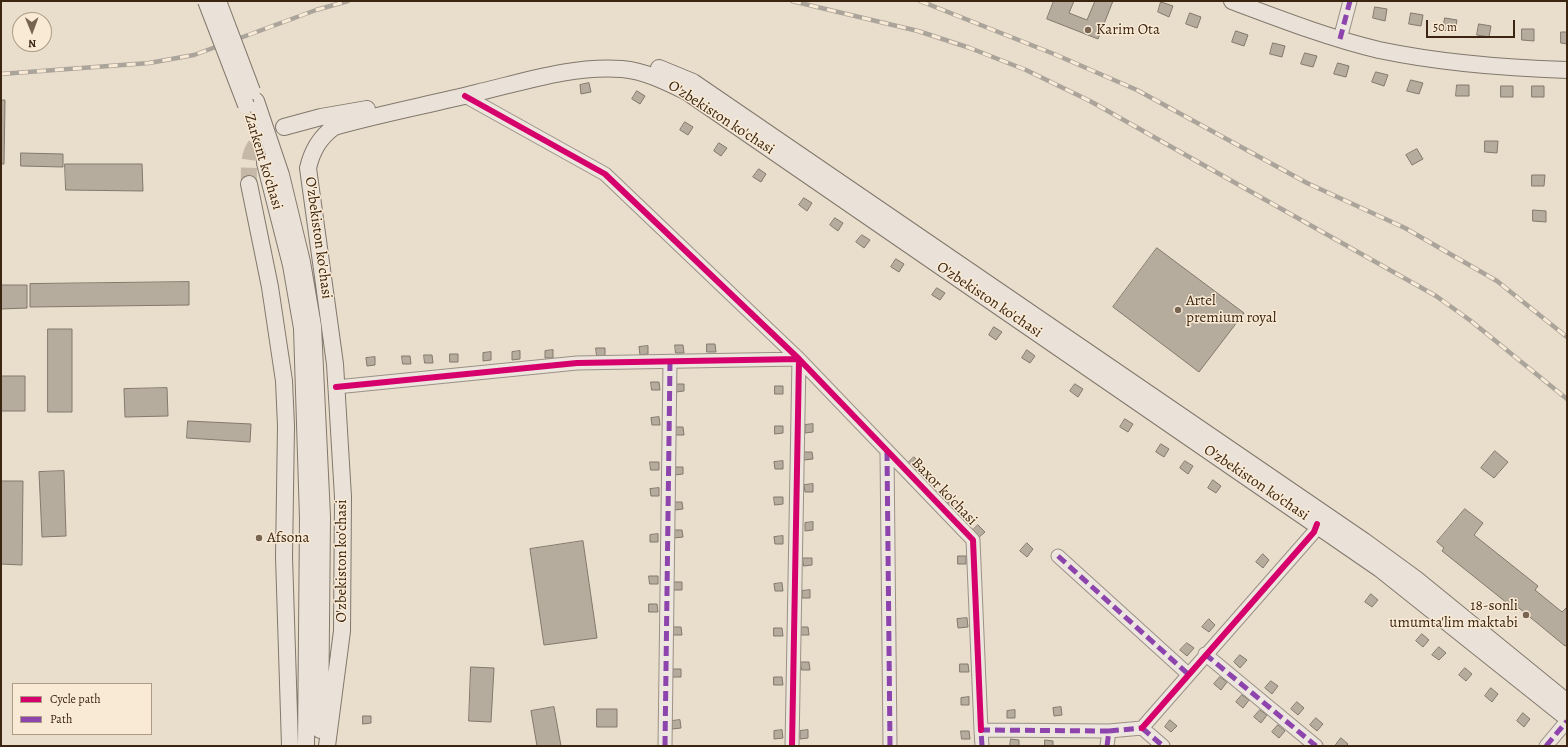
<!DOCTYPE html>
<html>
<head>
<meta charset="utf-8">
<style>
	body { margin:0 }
	#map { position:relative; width:1568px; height:747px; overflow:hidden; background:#e9ddcb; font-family:Alegreya,serif }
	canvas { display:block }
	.frame { position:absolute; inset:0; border:2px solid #3b2510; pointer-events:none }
	.legend { position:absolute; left:12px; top:683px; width:140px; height:52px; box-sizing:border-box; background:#f9ead5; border:1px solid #ad9b86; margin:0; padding:5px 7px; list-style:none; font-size:12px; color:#3b2510 }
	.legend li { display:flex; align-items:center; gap:8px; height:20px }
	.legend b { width:20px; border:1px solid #ad9b86 }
	.north { position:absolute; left:12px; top:12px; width:40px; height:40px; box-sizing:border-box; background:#f9ead5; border:1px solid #ad9b86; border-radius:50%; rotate:179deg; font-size:11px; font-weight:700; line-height:16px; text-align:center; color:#3b2510 }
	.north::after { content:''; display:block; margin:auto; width:14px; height:18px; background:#786551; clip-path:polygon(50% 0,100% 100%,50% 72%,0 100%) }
	.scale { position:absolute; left:1426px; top:20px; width:89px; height:18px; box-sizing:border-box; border:2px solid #3b2510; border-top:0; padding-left:5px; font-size:12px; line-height:14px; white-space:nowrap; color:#3b2510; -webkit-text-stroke:3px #f9ead5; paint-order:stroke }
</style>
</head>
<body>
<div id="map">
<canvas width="1568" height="747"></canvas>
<div class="frame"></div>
<ul class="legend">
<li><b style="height:5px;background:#d6006c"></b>Cycle path</li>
<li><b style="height:5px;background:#8e44ad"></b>Path</li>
</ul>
<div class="north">N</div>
<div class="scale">50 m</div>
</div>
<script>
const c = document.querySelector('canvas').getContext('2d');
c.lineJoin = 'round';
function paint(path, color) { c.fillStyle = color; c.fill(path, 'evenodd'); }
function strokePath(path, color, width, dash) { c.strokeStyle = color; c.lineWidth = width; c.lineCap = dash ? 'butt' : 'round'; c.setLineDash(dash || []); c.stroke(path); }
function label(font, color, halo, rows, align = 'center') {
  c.font = font + ' Alegreya,serif'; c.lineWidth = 3; c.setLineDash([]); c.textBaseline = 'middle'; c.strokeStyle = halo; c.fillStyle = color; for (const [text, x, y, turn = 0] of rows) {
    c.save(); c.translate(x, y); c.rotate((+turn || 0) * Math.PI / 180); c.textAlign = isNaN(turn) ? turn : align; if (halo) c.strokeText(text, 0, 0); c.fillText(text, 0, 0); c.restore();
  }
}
const building = new Path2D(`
	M1054 1H1074L1069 13 1087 20 1095 1H1113L1098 39 1047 19Z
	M1161 2 1173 6 1169 17 1158 12Z
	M1375 7 1387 9 1385 21 1373 18Z
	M1190 13 1201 17 1197 28 1186 24Z
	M1411 13 1423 15 1421 26 1409 24Z
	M1445 18 1457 20 1455 32 1443 30Z
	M1479 24 1491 26 1489 37 1477 35Z
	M1522 29H1534V41L1522 40Z
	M1236 31 1248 35 1244 46 1232 42Z
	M1561 32H1567V44L1561 43Z
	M1273 43 1285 46 1282 57 1270 54Z
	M1305 53 1317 56 1313 67 1301 64Z
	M1338 63 1349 66 1346 77 1334 74Z
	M1376 72 1388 75 1384 86 1372 82Z
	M1411 80 1423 83 1419 94 1407 91Z
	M589 83 591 92 581 94 580 85Z
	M1457 85H1469V96H1456Z
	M1501 86H1513V97H1501Z
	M1532 86H1544V97H1532Z
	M637 91 645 96 640 104 632 99Z
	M1 100H5L4 164H1Z
	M685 122 693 127 688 135 680 130Z
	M1485 141H1498L1497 153 1485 152Z
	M719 143 727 148 721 156 714 151Z
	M1417 149 1423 159 1412 165 1406 155Z
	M21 153 63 154V167L21 166Z
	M65 164H142L143 191 66 190Z
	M759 169 766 174 761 182 753 177Z
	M1532 175H1545L1544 186H1532Z
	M804 198 812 203 807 211 799 205Z
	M1533 210 1546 211V222L1533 221Z
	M835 218 843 223 838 231 830 225Z
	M862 235 870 240 864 248 856 242Z
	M1157 248 1244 313 1199 372 1113 307Z
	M896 259 904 264 899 272 891 267Z
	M189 282V305L30 307V284Z
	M1 285H27V308L1 309Z
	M937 288 945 293 940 300 932 295Z
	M994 327 1002 332 996 340 989 335Z
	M48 329H72V412H48Z
	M707 344H715L716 352H707Z
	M675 345H683L684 353H676Z
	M648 346V354L640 355 639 347Z
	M596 348H605V356H597Z
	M553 350V358H545V351Z
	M1027 350 1035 356 1030 363 1022 358Z
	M520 351V359L512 360V352Z
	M491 352V360L483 361V353Z
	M450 354H458V362H450Z
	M424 355H432L433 363H425Z
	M402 356H410L411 364H403Z
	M375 357V365L367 366 366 358Z
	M1 376H25V411H1Z
	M651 382H659L660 390H652Z
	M676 384H684V391L676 392Z
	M1075 384 1083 389 1078 397 1070 391Z
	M775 386H783V394H775Z
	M167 388 168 416 125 417 124 389Z
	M659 417 660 425H652L651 418Z
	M1125 419 1133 424 1128 432 1120 427Z
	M188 421 251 424 250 442 187 438Z
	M813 424V432L805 433V425Z
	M775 426H783V433L775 434Z
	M675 427H683L684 435H676Z
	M1161 444 1169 449 1164 457 1156 452Z
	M1495 451 1508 462 1494 478 1481 468Z
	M804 452H812L813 459 804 460Z
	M914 457 921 464 914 471 907 464Z
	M783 461V469H775L774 462Z
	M1185 461 1193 466 1188 474 1180 468Z
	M650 462H659V470H651Z
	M675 467H683V474L675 475Z
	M64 471 66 536 42 537 39 472Z
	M1213 480 1221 486 1216 493 1208 488Z
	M1 481H23L22 565 1 564Z
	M813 484V492H805L804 485Z
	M659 488V496H651L650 489Z
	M774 497H783V504L775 505Z
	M953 498 959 505 952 512 946 505Z
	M674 502H682L683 509 675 510Z
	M1465 509 1483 523 1474 535 1538 586 1535 590 1562 612 1567 607V644L1565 646 1519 608 1517 611 1442 551 1444 548 1437 542Z
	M813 522V530L805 531V523Z
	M978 525 985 532 978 538 971 532Z
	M674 530H682L683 537 674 538Z
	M658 534V542H650V535Z
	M783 536V544H775L774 537Z
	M583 541 597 638 544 645 530 549Z
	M1027 543 1033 549 1027 557 1020 551Z
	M1263 554 1269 560 1263 568 1256 562Z
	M958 556H966V564H958Z
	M803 558H812V565L804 566Z
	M649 576H658V584H650Z
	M673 582H682V590H674Z
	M782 583 783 591H775L774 584Z
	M810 590V598H802V591Z
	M1371 594 1378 600 1372 607 1365 602Z
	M649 604H657L658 612H649Z
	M967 618 968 627 958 628 957 619Z
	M1209 619 1215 625 1209 632 1202 627Z
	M673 627H681L682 635H673Z
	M800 627H808L809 635H800Z
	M774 628H782L783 636H774Z
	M1422 634 1429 640 1423 647 1416 641Z
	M1187 643 1194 648 1187 656 1180 650Z
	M1439 647 1446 653 1439 660 1432 655Z
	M1240 655 1247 660 1240 668 1234 662Z
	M801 662H809L810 670H802Z
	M960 664H968L969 672H960Z
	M471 667 494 668 491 722 469 721Z
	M1465 668 1472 674 1466 681 1459 675Z
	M673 669H681V677H673Z
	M774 677H782L783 685H774Z
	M1220 677 1227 682 1221 690 1214 684Z
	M1271 681 1278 686 1272 694 1265 688Z
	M1491 688 1498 694 1492 702 1485 696Z
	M1242 695 1249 700 1243 708 1236 702Z
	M969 697V705H961V698Z
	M1297 702 1304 708 1298 715 1291 709Z
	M554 707 561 746H537L531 711Z
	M1061 707 1062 715 1054 716 1053 708Z
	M597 709H617V727H597Z
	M1015 710V718H1007V711Z
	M1260 710 1267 715 1261 723 1254 717Z
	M1523 713 1530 719 1524 727 1517 721Z
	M363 716H371V723L363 724Z
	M1316 718 1323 724 1317 731 1310 725Z
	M680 720 681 728 672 729V721Z
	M1170 720 1177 726 1171 732 1165 727Z
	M1278 725 1285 731 1279 738 1272 732Z
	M782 730 783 738 774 739V731Z
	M808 730V738L800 739V731Z
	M961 731H969L970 739H962Z
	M1341 738 1348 744 1346 746H1335Z
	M1011 739 1019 740V746H1010Z
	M1045 740 1053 741V746H1045Z`);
paint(building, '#b6ac9e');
strokePath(building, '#82786c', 1);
strokePath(new Path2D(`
	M249 184C248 148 251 142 284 127`), '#c6b8a6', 16, [16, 8]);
const minor = new Path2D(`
	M1340 39 1350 1
	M465 96 605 174 799 359 792 746
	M336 387 577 363 799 359 973 540 981 730
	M887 451 890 746
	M1058 556 1188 674
	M1205 654 1316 746
	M1142 728 1314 532 1317 524
	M1142 728 1163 746
	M665 746 670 362
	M982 746 981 730 1109 731
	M1107 746 1109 731 1142 728
	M1546 746 1567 721`);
const major = new Path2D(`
	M1232 1C1280 19 1329 38 1379 50 1441 63 1504 68 1567 70
	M659 68 693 82 1364 541 1416 579 1567 702
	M256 101 281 175 302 262 313 326 322 517 320 730
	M284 127 321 117 367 109
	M265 163 291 265 302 328 308 519 306 746
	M249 184 270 287 284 381 286 426 284 557 290 746
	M327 746 342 631 343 497 335 364 308 168C312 151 319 138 334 127 380 114 428 105 476 93 523 82 573 65 622 69 645 71 667 82 687 92L1380 569 1567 718`);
strokePath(minor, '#9b9185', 15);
strokePath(major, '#82786c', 18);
strokePath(minor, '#ece6de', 13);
strokePath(major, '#eae2d8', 16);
const rail = new Path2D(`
	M792 1 918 31 970 48 1026 70 1090 101 1436 296 1471 321 1567 399
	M920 1 1054 54 1137 90 1307 183 1405 228 1497 281 1567 337
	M1 74 149 63 194 55 316 10 348 1`);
strokePath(rail, '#aba49b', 4.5);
strokePath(rail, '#f9ead5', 3, [9]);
const majorBridge = new Path2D(`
	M206 1 246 105
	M218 1 252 91`);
strokePath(majorBridge, '#82786c', 18, []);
strokePath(majorBridge, '#eae2d8', 16);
strokePath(new Path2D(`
	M1340 39 1350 1
	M887 451 890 746
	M1058 556 1188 674
	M1205 654 1316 746
	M1142 728 1163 746
	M665 746 670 362
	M982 746 981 730 1109 731
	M1107 746 1109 731 1142 728
	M1546 746 1567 721`), '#8e44ad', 5, [10, 5]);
strokePath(new Path2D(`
	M465 96 605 174 799 359 792 746
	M336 387 577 363 799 359 973 540 981 730
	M1142 728 1314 532 1317 524`), '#d6006c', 6);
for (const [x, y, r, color] of [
	[1088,30,4,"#786551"],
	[1178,310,4,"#786551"],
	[259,538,4,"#786551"],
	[1526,615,4,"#786551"]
]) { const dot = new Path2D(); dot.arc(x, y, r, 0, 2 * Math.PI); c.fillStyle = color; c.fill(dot); strokePath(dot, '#f9ead5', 1.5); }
label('15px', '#3b2510', '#f9ead5', [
	["Karim Ota",1096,30],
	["Artel",1186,301],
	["premium royal",1186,318],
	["Afsona",267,538],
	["18-sonli",1518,606,"right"],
	["umumta'lim maktabi",1518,623,"right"]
], 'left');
label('15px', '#3b2510', '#f9ead5', [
	["O'zbekiston ko'chasi",721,118,33],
	["Zarkent ko'chasi",263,162,73],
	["O'zbekiston ko'chasi",318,238,82],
	["O'zbekiston ko'chasi",989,300,34],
	["O'zbekiston ko'chasi",1256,483,34],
	["Baxor ko'chasi",944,492,46],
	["O'zbekiston ko'chasi",342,561,-90]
]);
</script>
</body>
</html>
